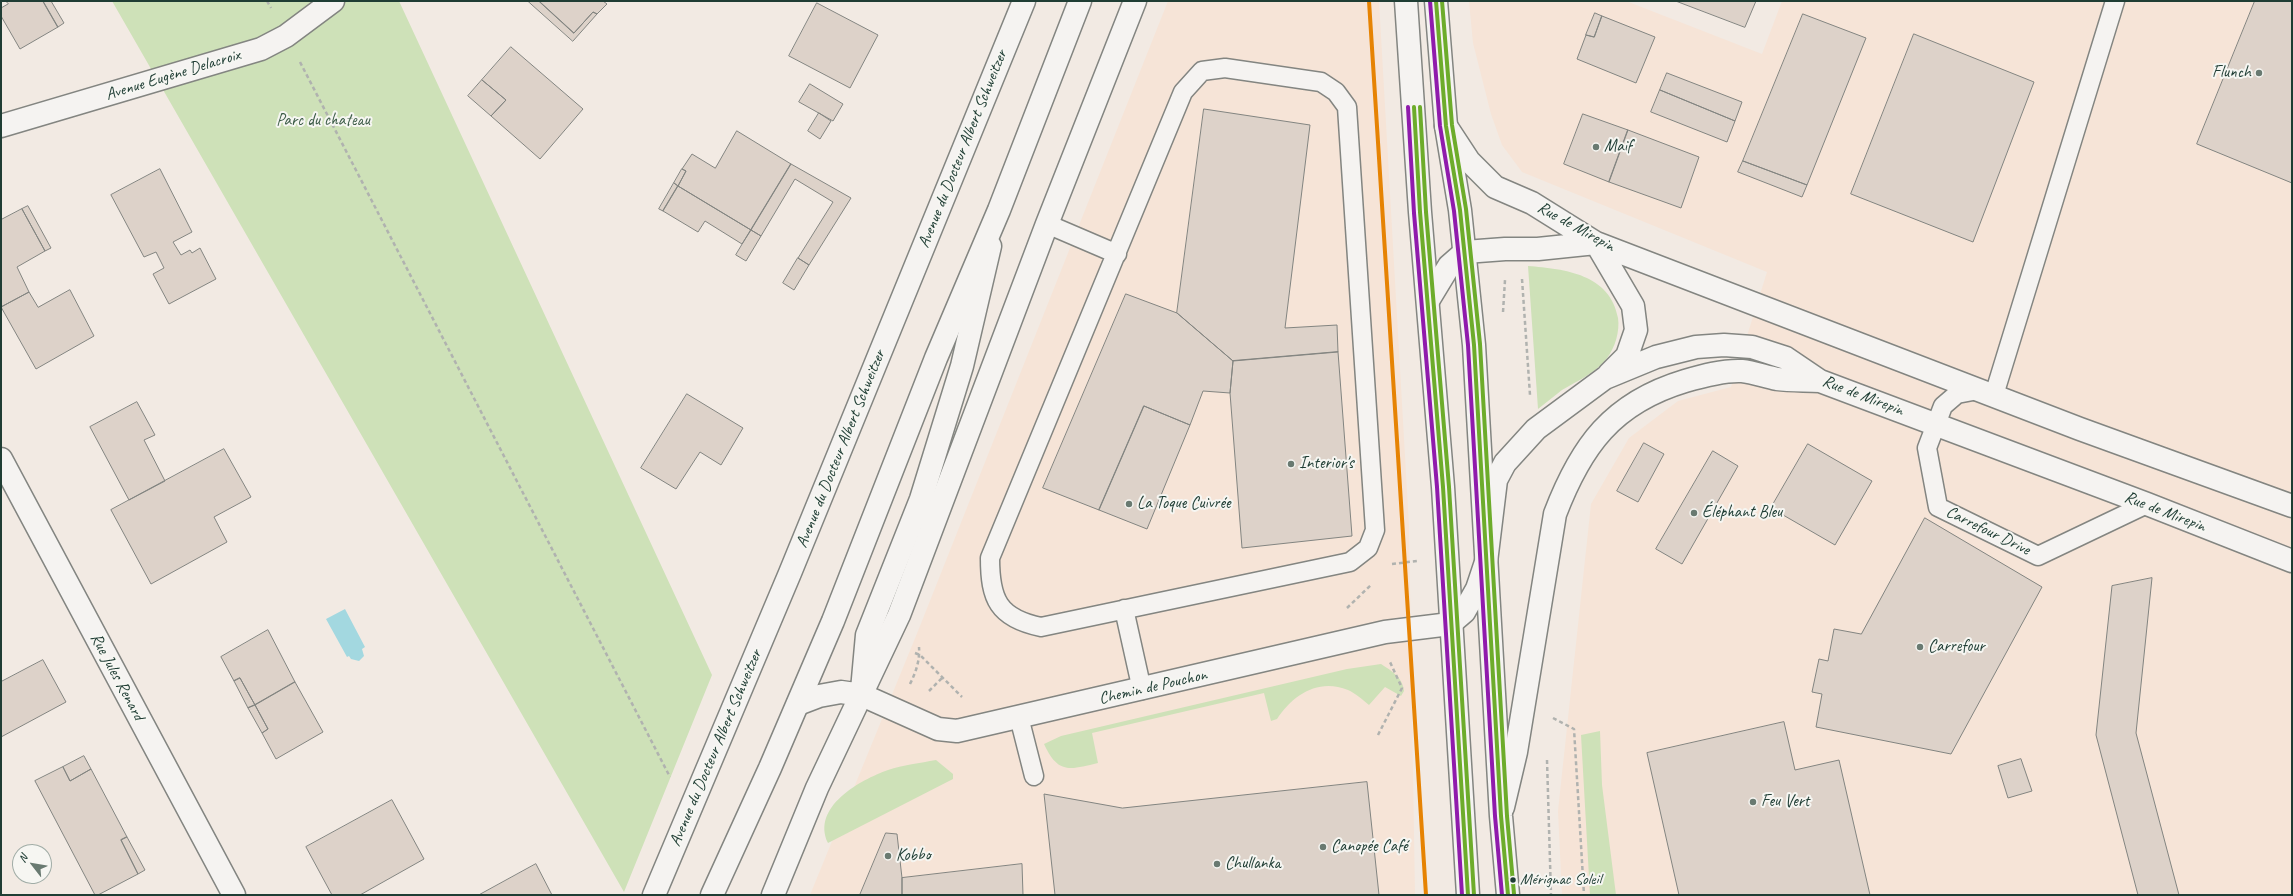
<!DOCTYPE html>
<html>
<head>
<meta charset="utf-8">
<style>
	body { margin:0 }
	#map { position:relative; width:2293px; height:896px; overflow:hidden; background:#f2eae3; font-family:Caveat,sans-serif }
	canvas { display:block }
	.frame { position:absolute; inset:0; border:2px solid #1f3d34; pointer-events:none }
	.north { position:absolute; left:12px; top:844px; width:40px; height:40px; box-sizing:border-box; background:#f6f6f2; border:1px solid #a0aca6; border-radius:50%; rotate:301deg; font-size:11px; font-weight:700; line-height:16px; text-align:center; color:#1f3d34 }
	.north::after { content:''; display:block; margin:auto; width:14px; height:18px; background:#697a71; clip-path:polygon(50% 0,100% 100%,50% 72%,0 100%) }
</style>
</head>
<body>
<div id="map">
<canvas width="2293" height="896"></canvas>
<div class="frame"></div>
<div class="north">N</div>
</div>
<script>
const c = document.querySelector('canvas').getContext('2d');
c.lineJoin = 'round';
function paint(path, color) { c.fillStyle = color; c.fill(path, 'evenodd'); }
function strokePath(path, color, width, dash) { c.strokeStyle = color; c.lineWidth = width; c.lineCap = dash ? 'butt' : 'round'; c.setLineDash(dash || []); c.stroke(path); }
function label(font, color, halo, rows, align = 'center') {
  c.font = font + ' Caveat,sans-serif'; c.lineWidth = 4; c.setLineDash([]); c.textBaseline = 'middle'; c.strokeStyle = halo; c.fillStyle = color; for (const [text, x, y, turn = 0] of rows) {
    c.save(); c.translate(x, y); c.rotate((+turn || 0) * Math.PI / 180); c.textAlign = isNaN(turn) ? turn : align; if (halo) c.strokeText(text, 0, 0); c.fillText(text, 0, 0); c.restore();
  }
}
paint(new Path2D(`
	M1168 1H1379L1409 526 1415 895H810L918 631Z
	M1469 1H1626L1762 54 1782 1H2292V895H1562L1558 811 1591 504 1629 438 1678 401 1731 387 1767 272 1522 172 1502 145 1491 114 1473 43Z`), '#f6e4d7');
paint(new Path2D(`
	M112 1H399L712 675 624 892Z
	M1528 266C1565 269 1610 274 1618 318 1620 331 1615 348 1607 358 1596 373 1577 381 1562 390 1554 396 1546 403 1538 409Z
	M1381 664C1392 671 1403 678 1404 691L1401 696 1385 687 1369 705C1363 700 1355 693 1348 690 1318 678 1293 695 1277 719L1271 721 1264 693 1092 733 1098 763C1069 770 1058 774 1044 744L1061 736 1347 669Z
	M1600 731 1602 785 1616 895H1590L1581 735Z
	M936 760 953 774V779L828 843C811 807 860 780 888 770 903 765 920 763 936 760Z`), '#cee1b8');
paint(new Path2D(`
	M345 609 365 647 362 649 364 656 359 661 351 659 349 656 347 657 326 619Z`), '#a3d8e0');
const building = new Path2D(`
	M6 1H43L58 27 20 49 1 16V8L8 4Z
	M43 1H51L64 23 58 27Z
	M528 1H539L574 33 593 12 597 14 573 41Z
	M539 1H603L607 4 597 14 593 12 574 33Z
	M1676 1H1756L1745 27Z
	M2255 1H2292V183L2197 144Z
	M817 3 878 35 850 88 789 56Z
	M1595 13 1602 16 1594 37 1586 35Z
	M1803 14 1866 38 1807 185 1743 161Z
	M1602 16 1655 37 1636 83 1577 59 1586 35 1594 37Z
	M1914 34 2034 82 1973 242 1851 194Z
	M511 47 583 109 540 159 491 116 506 100 482 80Z
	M1667 73 1742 102 1735 121 1660 90Z
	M482 80 506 100 491 116 468 96Z
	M810 84 843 104 833 121 799 102Z
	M1660 90 1735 121 1727 142 1651 112Z
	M1204 109 1310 125 1285 328 1337 325 1338 352 1233 361 1177 313Z
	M819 113 831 121 820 139 808 131Z
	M1583 114 1628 130 1609 182 1564 164Z
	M1628 130 1699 157 1681 208 1609 182Z
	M737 131 791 164 751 230 678 186 686 171 682 169 692 154 715 168Z
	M1743 161 1807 185 1802 197 1738 172Z
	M791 164 851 198 809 265 798 258 833 202 795 179 761 236 751 230Z
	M160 169 192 232 173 242 181 255 190 250 192 253 200 248 216 279 169 304 153 274 164 268 156 252 144 257 111 195Z
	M682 169 686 171 678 186 674 183Z
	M674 183 678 186 663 211 659 209Z
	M678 186 751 230 742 244 705 221 698 232 663 211Z
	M28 206 51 248 45 251 22 209Z
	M22 209 45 251 17 267 29 292 1 307V220Z
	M751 230 761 236 746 261 736 255Z
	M798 258 809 265 794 290 783 283Z
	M70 290 94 336 36 369 1 307 29 292 38 307Z
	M1126 294 1177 313 1233 361 1230 393 1203 391 1190 425 1144 406 1099 510 1043 488Z
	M1338 352 1352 536 1242 548 1230 393 1233 361Z
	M687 394 743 428 721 465 700 452 676 489 641 468Z
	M137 402 155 435 144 440 165 481 129 500 90 427Z
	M1144 406 1190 425 1147 529 1099 510Z
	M1644 443 1664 454 1638 502 1617 491Z
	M1808 444 1872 481 1835 545 1771 508Z
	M224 449 251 497 214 517 227 542 151 584 111 510Z
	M1713 451 1738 466 1682 564 1656 549Z
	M1925 518 2042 587 1951 754 1816 727 1822 694 1812 692 1819 659 1828 661 1834 629 1861 634Z
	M2152 578 2136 733 2179 895H2138L2096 735 2112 586Z
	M268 630 295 682 255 705 240 678 234 681 221 657Z
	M43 660 66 702 1 737V682Z
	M240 678 255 705 248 708 234 681Z
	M295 682 323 732 276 759 262 733 268 729 255 705Z
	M255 705 268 729 262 733 248 708Z
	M1784 722 1795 770 1839 760 1870 895H1679L1647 753Z
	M84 756 91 769 70 781 63 767Z
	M2021 759 2032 791 2008 798 1998 766Z
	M63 767 70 781 91 769 127 837 121 840 138 874 98 895H95L35 781Z
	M1367 782 1379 895H1055L1044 794 1122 808Z
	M392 800 424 859 360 895H332L306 847Z
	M886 833 897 834 902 878V895H860Z
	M127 837 145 870 138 874 121 840Z
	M536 864 552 895H479Z
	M1022 864 1023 895H902V878Z`);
paint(building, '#ddd2c9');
strokePath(building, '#838581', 1);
const service = new Path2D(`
	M1225 68 1321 82 1336 92 1347 107 1375 530 1368 548 1350 562 1041 627C998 618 990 599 990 558L1183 92 1202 71Z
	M1047 224 1117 254
	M1978 390 1957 394 1943 406 1927 448 1938 507 2038 556 2147 504
	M1994 395 2115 1
	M1124 609 1142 690
	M1019 717 1034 776`);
const minor = new Path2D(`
	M1 126 261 49 286 36 333 1
	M1446 126 1469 161 1495 187 1532 203 1596 243 2080 429 2292 506
	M1596 243 1633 306 1636 330 1627 356 1609 374
	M1429 299 1449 266 1465 252 1505 249H1538L1596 243
	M1 459 234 895
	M862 690 867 635 921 499 962 366 990 246
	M798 704 819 696 841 692 862 695 938 729 957 731 1385 632 1450 624 1464 612 1477 589 1486 562 1496 480 1505 463 1536 429 1605 378 1656 357 1696 347 1724 345 1752 347 1786 358 1820 381 2147 504 2292 561
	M1503 807 1516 752 1555 514C1581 446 1612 403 1685 381 1702 376 1723 370 1742 371 1753 372 1766 377 1777 379 1791 381 1806 380 1820 381
	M654 895 790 573 1024 1`);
const secondary = new Path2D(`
	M1406 1 1420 212 1443 487 1468 895
	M1436 1 1446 126 1460 210 1474 345 1501 816 1508 895
	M712 895 770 768 833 621 936 358 999 210 1080 1
	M773 895 817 788 899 615 1047 224 1135 1`);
strokePath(service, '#838581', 21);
strokePath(minor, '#838581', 25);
strokePath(secondary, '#838581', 25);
strokePath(new Path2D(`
	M267 1 271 8
	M300 62 670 777
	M1522 279 1530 395
	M1503 312 1505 280
	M1392 564 1417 561
	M1347 608 1372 584
	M915 653 920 655 962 697
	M910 684C916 672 920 660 919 647
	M929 691 942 678
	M1553 718 1574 729 1584 895
	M1378 735 1402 688 1390 662
	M1547 760 1551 895`), '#b0b2af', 2.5, [4, 3]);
strokePath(service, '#f5f3f1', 18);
strokePath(minor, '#f5f3f1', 22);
strokePath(secondary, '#f5f3f1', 22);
strokePath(new Path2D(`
	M1436 1 1446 126 1460 210 1474 345 1501 816 1508 895
	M1414 107 1420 212 1443 487 1468 895`), '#6dac2b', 4);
strokePath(new Path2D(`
	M1430 1 1440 126 1454 211 1468 345 1495 816 1502 895
	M1408 107 1414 213 1437 487 1462 895`), '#8f1bac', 4);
strokePath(new Path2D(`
	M1442 1 1452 125 1466 209 1480 344 1507 816 1514 894
	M1420 107 1426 212 1449 487 1474 895`), '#6dac2b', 4);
strokePath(new Path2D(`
	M1369 1 1426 895`), '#e68303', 4);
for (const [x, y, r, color] of [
	[2259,73,4,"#697a71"],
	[1596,147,4,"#697a71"],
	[1291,464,4,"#697a71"],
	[1129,504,4,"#697a71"],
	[1694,513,4,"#697a71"],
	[1920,647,4,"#697a71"],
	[1753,802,4,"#697a71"],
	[1323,847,4,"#697a71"],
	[888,856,4,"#697a71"],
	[1217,864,4,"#697a71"],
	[1513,880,3.5,"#1f3d34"]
]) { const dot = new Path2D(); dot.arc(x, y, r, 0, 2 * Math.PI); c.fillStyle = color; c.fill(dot); strokePath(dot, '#f6f6f2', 1.5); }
label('16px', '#1f3d34', '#f6f6f2', [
	["Mérignac Soleil",1520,880]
], 'left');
label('17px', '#1f3d34', '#f6f6f2', [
	["Flunch",2251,73,"right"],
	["Maif",1604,147],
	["Interior's",1299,464],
	["La Toque Cuivrée",1137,504],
	["Éléphant Bleu",1702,513],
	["Carrefour",1928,647],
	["Feu Vert",1761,802],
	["Canopée Café",1331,847],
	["Kobbo",896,856],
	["Chullanka",1225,864]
], 'left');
label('17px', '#1f3d34', '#f6f6f2', [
	["Avenue Eugène Delacroix",173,75,-17],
	["Avenue du Docteur Albert Schweitzer",963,149,-68],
	["Rue de Mirepin",1576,227,29],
	["Rue de Mirepin",1863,396,21],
	["Avenue du Docteur Albert Schweitzer",841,449,-68],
	["Rue de Mirepin",2165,512,21],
	["Carrefour Drive",1988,531,26],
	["Rue Jules Renard",117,677,62],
	["Chemin de Pouchon",1153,687,-13],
	["Avenue du Docteur Albert Schweitzer",716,748,-67]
]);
label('17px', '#3c5c47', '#f6f6f2', [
	["Parc du chateau",323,121]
]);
</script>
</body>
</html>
